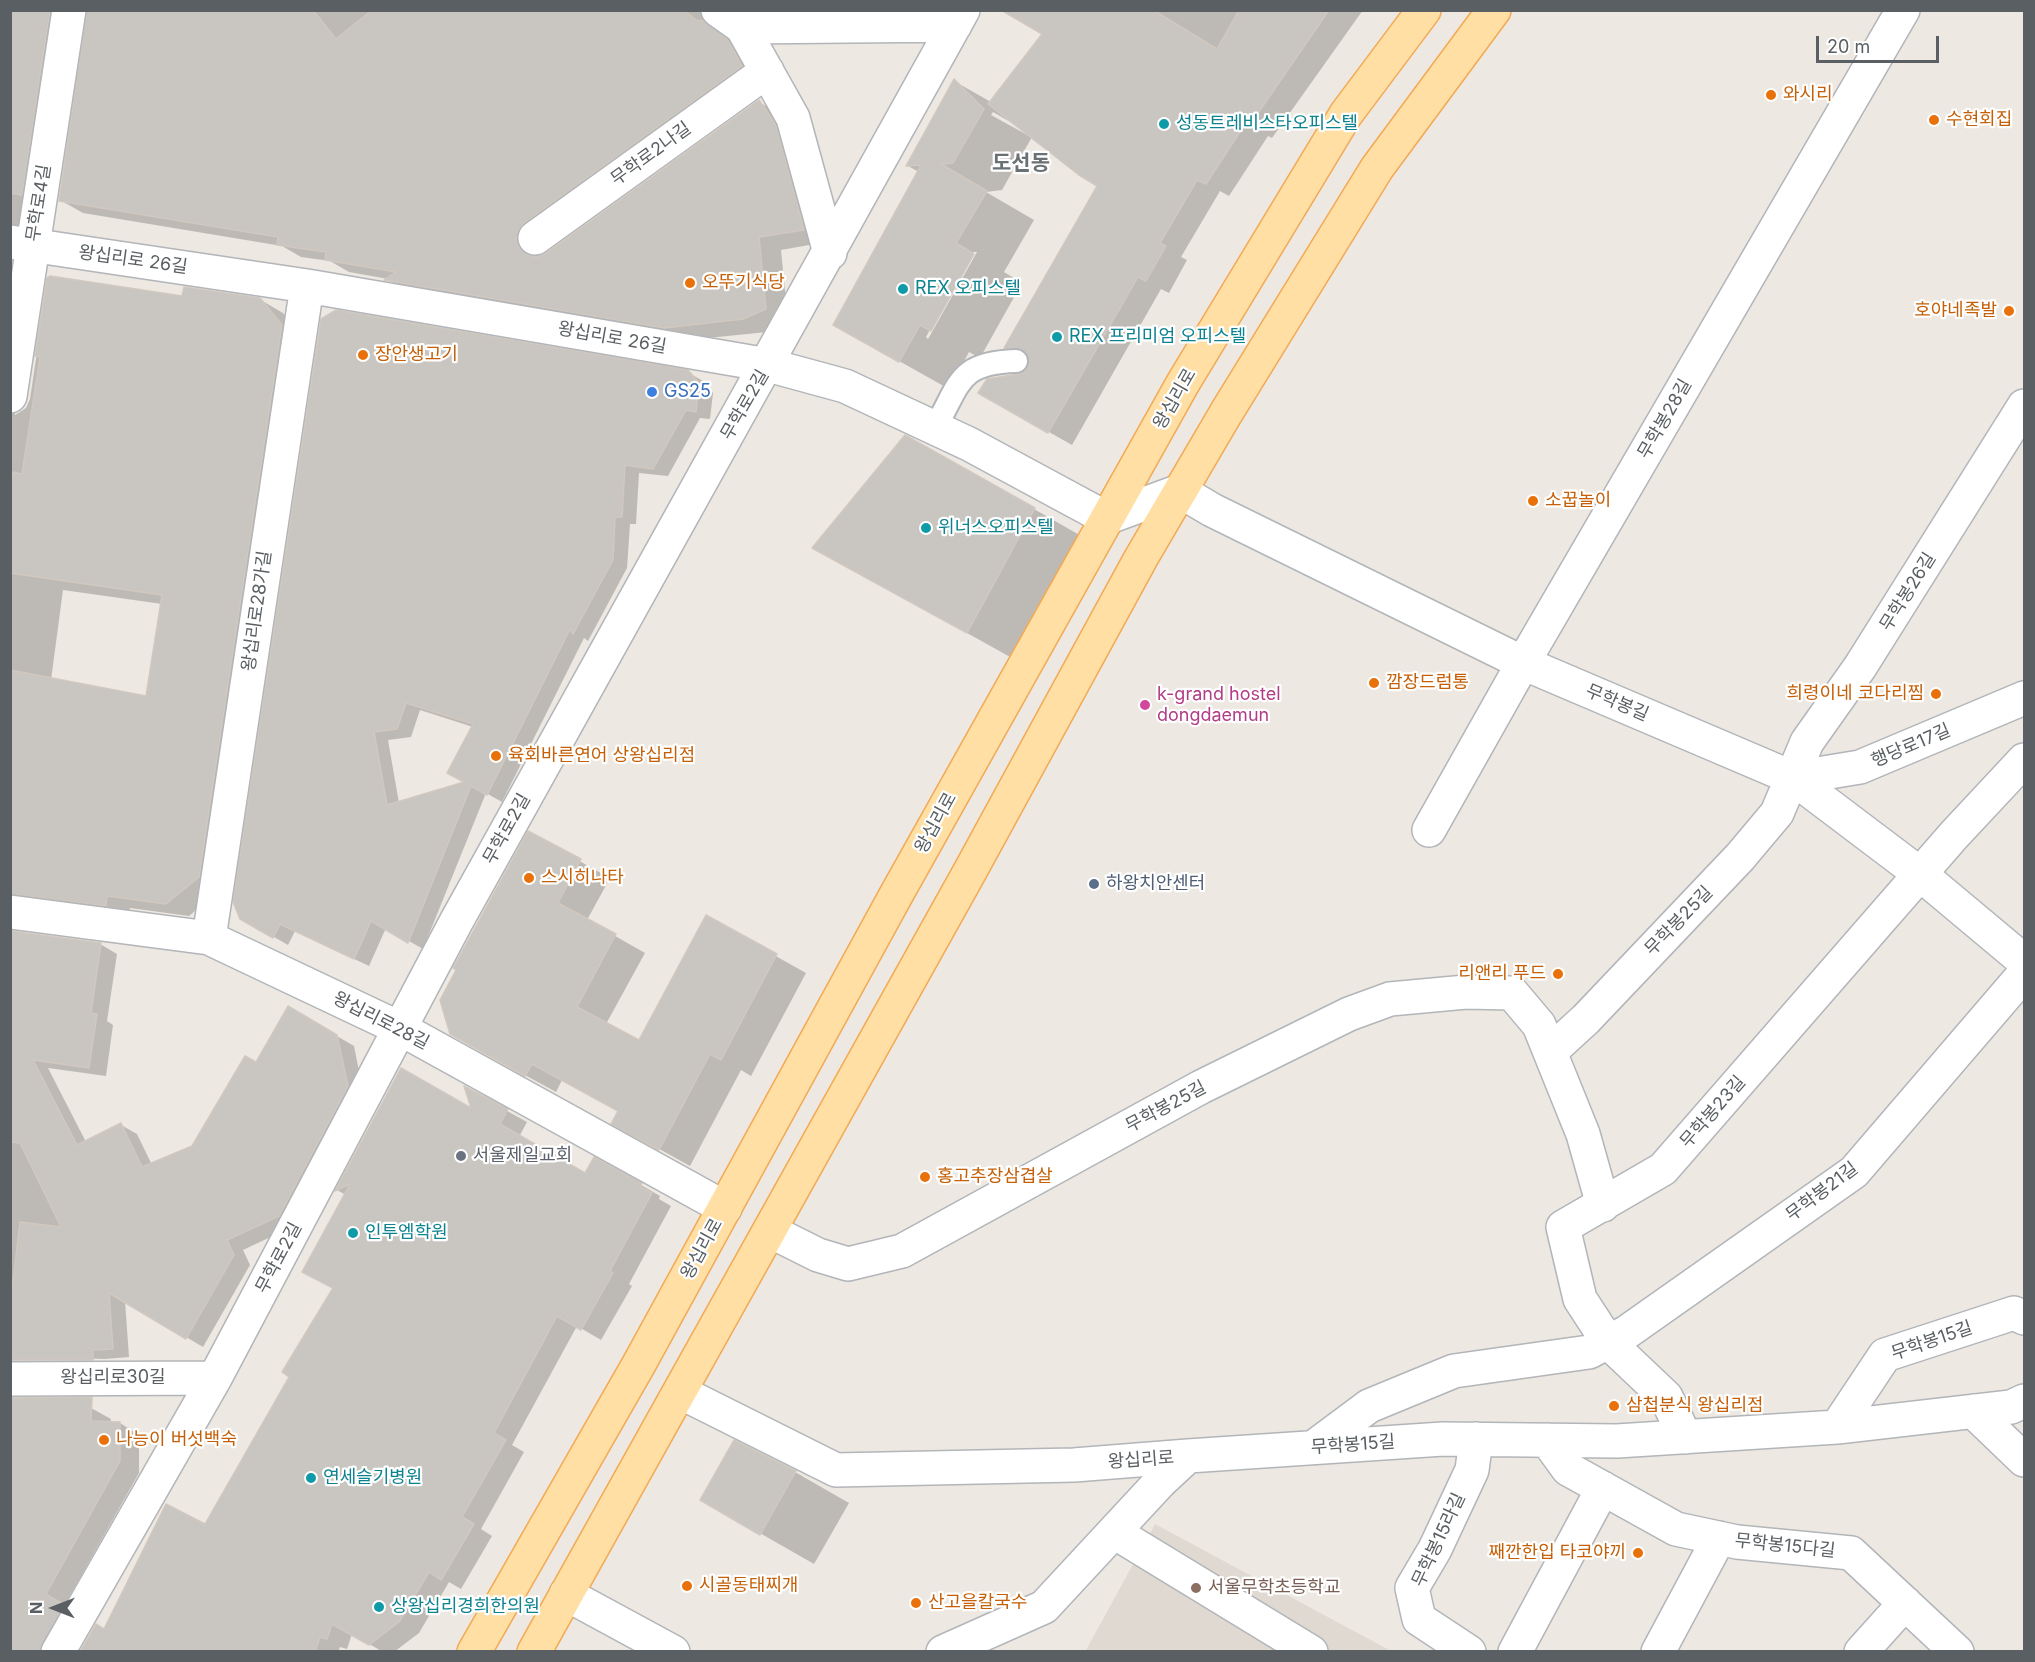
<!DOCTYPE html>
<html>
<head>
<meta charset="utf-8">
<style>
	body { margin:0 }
	#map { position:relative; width:2035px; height:1662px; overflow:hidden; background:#ede8e1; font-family:Inter,sans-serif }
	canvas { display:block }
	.frame { position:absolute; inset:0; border:12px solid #595f62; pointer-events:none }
	.north { position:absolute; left:24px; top:1578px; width:60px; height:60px; -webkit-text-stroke:4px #fff; paint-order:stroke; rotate:270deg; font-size:16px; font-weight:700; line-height:24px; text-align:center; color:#595f62 }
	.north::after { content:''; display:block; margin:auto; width:21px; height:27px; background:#595f62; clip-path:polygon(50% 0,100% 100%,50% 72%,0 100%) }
	.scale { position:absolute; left:1816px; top:36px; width:123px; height:27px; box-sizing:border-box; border:3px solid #595f62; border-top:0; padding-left:8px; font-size:18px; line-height:21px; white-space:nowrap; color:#595f62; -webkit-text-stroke:4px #fff; paint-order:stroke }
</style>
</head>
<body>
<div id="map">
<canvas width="2035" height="1662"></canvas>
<div class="frame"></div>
<div class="north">N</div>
<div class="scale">20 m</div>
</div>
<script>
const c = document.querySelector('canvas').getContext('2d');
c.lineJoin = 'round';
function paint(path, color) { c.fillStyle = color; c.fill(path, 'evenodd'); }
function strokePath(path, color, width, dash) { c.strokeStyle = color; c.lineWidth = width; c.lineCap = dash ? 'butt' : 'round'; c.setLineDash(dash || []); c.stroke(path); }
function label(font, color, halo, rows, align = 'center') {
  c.font = font + ' Inter,"Noto Sans KR",sans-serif'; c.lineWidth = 4.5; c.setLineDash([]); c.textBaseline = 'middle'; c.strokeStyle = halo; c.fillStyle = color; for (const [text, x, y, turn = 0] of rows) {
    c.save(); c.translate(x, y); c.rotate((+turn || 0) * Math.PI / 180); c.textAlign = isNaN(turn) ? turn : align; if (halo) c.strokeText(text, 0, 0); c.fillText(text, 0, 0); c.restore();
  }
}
paint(new Path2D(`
	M1155 1524 1391 1651 1085 1652Z`), '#dfd9d2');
paint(new Path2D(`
	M10 10H78L22 231 10 238Z
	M89 10H727L764 79 538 253 540 257 759 102 781 115 826 242 781 250 788 321 767 332 688 340 408 292 388 279 349 272 330 261 301 257 282 246 83 213 60 200Z
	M1024 10H1363L1272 138 1268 136 1229 196 1220 191 1181 257 1187 260 1169 293 1161 289 1072 445 980 393 1029 368 1031 361 1006 348 1099 186 1032 137 1002 190 986 192 1034 220 1004 272 1022 283 980 358 969 352 949 389 883 352 919 172 908 166 954 81 991 102 1044 33ZM993 112 1026 131 1031 137 991 115ZM973 252H977L928 339 926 337Z
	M48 279 183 297 259 299 283 313 304 339 221 889 189 916 130 908 128 918 10 907V280L28 313 14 407 15 415 26 408 30 399ZM63 590 162 604 147 698 51 680Z
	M322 320 687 372 703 381 713 393 710 419 700 418 668 476 639 473 636 524H630L627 568 588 641 584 638 502 802 486 793 423 949 386 928 369 966 295 931 288 945 241 918ZM420 710 473 727 468 783 399 803 388 740 411 737Z
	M1034 509 1097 545 1030 668 877 583Z
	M529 833 610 878 587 920 645 953 606 1024 639 1042 706 917 806 973 751 1076 741 1070 690 1166 643 1140 620 1111 562 1080 556 1092 481 1051Z
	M10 932 100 944 117 954 107 1021 113 1025 106 1076 48 1068 86 1142 121 1125 137 1134 152 1165 193 1147 256 1064 289 1008 354 1046 364 1096 296 1225 243 1250 250 1265 203 1347 125 1301 129 1357 105 1359 10 1356Z
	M402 1070 474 1111 467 1089 527 1122 519 1137 586 1175 641 1185 660 1196 659 1199 671 1206 629 1284 632 1286 601 1340 577 1326 512 1445 524 1452 481 1529 492 1536 461 1589 449 1582 419 1633 394 1652H383L352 1634 347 1649 340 1647 338 1652H82L205 1526 291 1376 334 1289 346 1195 337 1190Z
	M91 1408 111 1419 110 1423H120L139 1435V1473L64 1606 82 1617 63 1652H10Z
	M795 1472 849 1503 814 1564 702 1500Z`), '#0003');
const building = new Path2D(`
	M10 10H50L22 195 10 193Z
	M87 10H313L336 39 372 10H684L696 20 704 21 728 40 742 66 524 223 518 231 516 239 520 248 528 255 537 257 546 253 759 100 776 125 804 230 759 237 766 309 743 319 664 328 384 280 396 272 325 260 326 252 277 245 278 237 59 201Z
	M1001 10H1153L1217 49 1239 10H1329L1249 126 1245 124 1206 184 1197 180 1160 243 1166 246 1146 281 1138 277 1048 433 978 393 987 379 1018 374 1028 367 1029 359 1022 349 1004 348 1097 186 1079 175 988 104 1042 34Z
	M954 79 984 109 953 163 941 164 987 191 956 243 974 254 931 331 920 325 899 362 833 325 921 165 906 166Z
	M50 276 182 296 184 287 260 298 282 325 199 877 166 904 107 896 106 906 10 894V670L146 696 162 595 10 573V491L13 472 22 474 40 357 35 356 47 278Z
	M336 310 688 370 699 383 696 412 686 410 653 469 625 465 622 517H615L613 560 573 634 570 629 487 795 471 786 408 943 371 921 354 959 280 924 273 938 240 919 233 902 321 319ZM406 703 473 724 447 773 464 782 387 805 374 732 397 729Z
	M905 435 1035 508 967 633 812 548Z
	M528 831 581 859 558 903 616 934 577 1007 639 1040 706 915 777 954 721 1060 710 1054 659 1150 611 1124 618 1111 532 1064 525 1076 450 1034 440 1000 456 970 453 968Z
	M10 931 101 943 91 1013 97 1014 89 1068 33 1060 77 1145 121 1123 142 1167 192 1146 245 1056 256 1062 288 1006 337 1035 348 1086 279 1216 227 1240 234 1255 186 1339 109 1293 113 1349 93 1350V1360H10V1307L20 1222 61 1227 20 1143 10 1142Z
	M401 1068 471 1108 464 1086 508 1109 500 1124 585 1173 594 1157 642 1183 640 1187 652 1193 610 1271 613 1273 581 1330 557 1316 494 1433 506 1440 462 1517 474 1524 441 1580 429 1572 399 1622 369 1645 332 1624 327 1639 320 1637 315 1652H80L96 1624 104 1629 166 1504 205 1524 289 1377 282 1372 333 1288 302 1272 350 1184 335 1191Z
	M92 1397 91 1421 120 1422V1461L46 1594 64 1605 39 1652H10V1398Z
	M734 1440 796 1471 760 1535 700 1500Z`);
paint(building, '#c9c5c0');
strokePath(building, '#d1c8bf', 1.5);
const service = new Path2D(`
	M935 428C961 382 958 363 1016 361`);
const minor = new Path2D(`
	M718 10 742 27 793 118 830 253
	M742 27 955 25
	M535 238 767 71
	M10 242 307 286 768 365 845 386 969 444 1106 518 1180 491 1212 510 1523 663 1793 778 1920 874 2024 961
	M10 396 69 10
	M1793 778 1860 767 2024 698
	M1429 830 1523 663 1903 10
	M10 912 209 938 401 1029 725 1208
	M209 938 307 286
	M1550 1052 1586 1019 1740 857 1777 813 1807 742 1860 667 2024 406
	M770 1231 818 1255 848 1264 902 1251 1201 1087 1349 1014 1390 999 1466 992 1512 993 1539 1025 1583 1134 1603 1205
	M10 1379 215 1378
	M680 1392 836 1470 1074 1465 1188 1456
	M1973 1411 2024 1460
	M1837 1427 1885 1355 2014 1313 2024 1318
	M1685 1437 1666 1397 1608 1342 1580 1299 1563 1227 1663 1169 1954 835 2024 760
	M1547 1440 1568 1469 1676 1529 1737 1542 1851 1553 1957 1652
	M1314 1447 1369 1406 1454 1371 1589 1352 1627 1332 1854 1172 2024 974
	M1114 1532 1311 1652
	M566 1594 673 1652
	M58 1652 215 1378 456 922 963 10
	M943 1652 1044 1607 1160 1482 1188 1456 1443 1439 1617 1441 1837 1427 2011 1407 2024 1401
	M1469 1652 1419 1619 1412 1588 1435 1549 1472 1470 1476 1439
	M1515 1652 1603 1488
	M1658 1652 1719 1538
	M1861 1652 1905 1603`);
const primary = new Path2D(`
	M474 1652 639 1364 896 895 1183 383 1346 114 1424 10
	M534 1652 969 873 1141 558 1226 413 1377 168 1494 10`);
strokePath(service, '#b2b5b9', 26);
strokePath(minor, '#b2b5b9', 36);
strokePath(primary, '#f3a954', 36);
strokePath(service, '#fff', 22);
strokePath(minor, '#fff', 33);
strokePath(primary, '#ffdfa4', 33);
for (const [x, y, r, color] of [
	[1771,95,6,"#e8710a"],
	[1934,120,6,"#e8710a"],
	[1164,124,6,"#0f9aa8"],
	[690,283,6,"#e8710a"],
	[903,289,6,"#0f9aa8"],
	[2009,311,6,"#e8710a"],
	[1057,337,6,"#0f9aa8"],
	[363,355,6,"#e8710a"],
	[652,392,6,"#3f7fe0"],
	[1533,501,6,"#e8710a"],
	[926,528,6,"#0f9aa8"],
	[1374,683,6,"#e8710a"],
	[1936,694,6,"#e8710a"],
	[1145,705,6,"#d1479c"],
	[496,756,6,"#e8710a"],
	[529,878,6,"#e8710a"],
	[1094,884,6,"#5c6f8a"],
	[1558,974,6,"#e8710a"],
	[461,1156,6,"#6b7280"],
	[925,1177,6,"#e8710a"],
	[353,1233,6,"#0f9aa8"],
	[1614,1406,6,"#e8710a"],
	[104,1440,6,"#e8710a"],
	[311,1478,6,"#0f9aa8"],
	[1638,1553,6,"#e8710a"],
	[687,1586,6,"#e8710a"],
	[1196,1588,6,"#8d6e63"],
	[916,1603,6,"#e8710a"],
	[379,1607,6,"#0f9aa8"]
]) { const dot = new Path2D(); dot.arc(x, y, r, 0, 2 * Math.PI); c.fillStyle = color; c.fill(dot); strokePath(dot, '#fff', 2); }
label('18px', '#c56008', '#fff', [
	["와시리",1783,95],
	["수현회집",1946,120],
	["오뚜기식당",702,283],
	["호야네족발",1997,311,"right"],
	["장안생고기",375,355],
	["소꿉놀이",1545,501],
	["깜장드럼통",1386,683],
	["희령이네 코다리찜",1924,694,"right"],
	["육회바른연어 상왕십리점",508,756],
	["스시히나타",541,878],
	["리앤리 푸드",1546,974,"right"],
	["홍고추장삼겹살",937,1177],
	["삼첩분식 왕십리점",1626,1406],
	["나능이 버섯백숙",116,1440],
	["째깐한입 타코야끼",1626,1553,"right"],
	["시골동태찌개",699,1586],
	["산고을칼국수",928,1603]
], 'left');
label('18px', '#0d838f', '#fff', [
	["성동트레비스타오피스텔",1176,124],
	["REX 오피스텔",915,289],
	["REX 프리미엄 오피스텔",1069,337],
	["위너스오피스텔",938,528],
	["인투엠학원",365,1233],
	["연세슬기병원",323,1478],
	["상왕십리경희한의원",391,1607]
], 'left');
label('18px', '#595f62', '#fff', [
	["무학로2나길",651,154,-36],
	["무학로4길",39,203,-81],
	["왕십리로 26길",133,260,8],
	["왕십리로 26길",612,338,10],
	["왕십리로",1175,399,-60],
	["무학로2길",745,405,-60],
	["무학봉28길",1665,419,-60],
	["무학봉26길",1908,592,-58],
	["왕십리로28가길",257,611,-82],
	["무학봉길",1617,703,23],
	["행당로17길",1911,746,-23],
	["왕십리로",936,823,-61],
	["무학로2길",507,829,-61],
	["무학봉25길",1679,921,-46],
	["왕십리로28길",381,1021,27],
	["무학봉25길",1166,1107,-28],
	["무학봉23길",1713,1112,-49],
	["무학봉21길",1822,1192,-37],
	["왕십리로",702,1249,-61],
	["무학로2길",279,1258,-62],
	["무학봉15길",1932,1341,-19],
	["왕십리로30길",113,1378],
	["무학봉15길",1353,1445,-4],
	["왕십리로",1141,1460,-4],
	["무학봉15라길",1439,1540,-65],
	["무학봉15다길",1785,1546,6]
]);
label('18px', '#366cbe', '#fff', [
	["GS25",664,392]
], 'left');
label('18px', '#b23c85', '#fff', [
	["k-grand hostel",1157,695],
	["dongdaemun",1157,716]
], 'left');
label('18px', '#4e5e75', '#fff', [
	["하왕치안센터",1106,884]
], 'left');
label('18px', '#5b616d', '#fff', [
	["서울제일교회",473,1156]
], 'left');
label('18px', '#785e54', '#fff', [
	["서울무학초등학교",1208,1588]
], 'left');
label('bold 21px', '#6a7174', '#fff', [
	["도선동",1021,164]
]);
</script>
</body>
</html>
